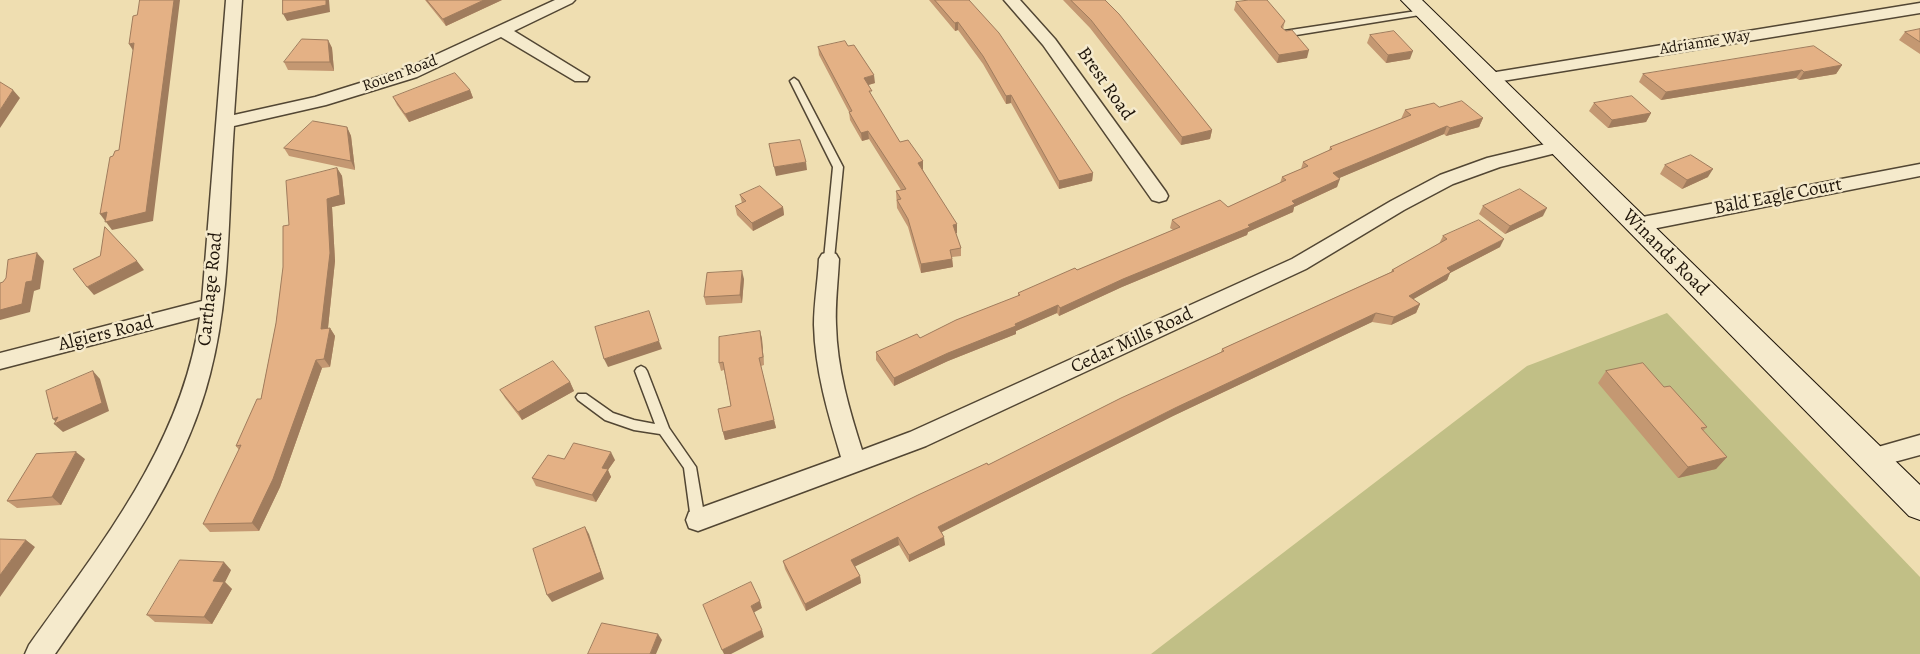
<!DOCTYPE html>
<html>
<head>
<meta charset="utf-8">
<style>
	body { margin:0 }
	canvas { display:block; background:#efdeb1 }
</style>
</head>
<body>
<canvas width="1920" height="654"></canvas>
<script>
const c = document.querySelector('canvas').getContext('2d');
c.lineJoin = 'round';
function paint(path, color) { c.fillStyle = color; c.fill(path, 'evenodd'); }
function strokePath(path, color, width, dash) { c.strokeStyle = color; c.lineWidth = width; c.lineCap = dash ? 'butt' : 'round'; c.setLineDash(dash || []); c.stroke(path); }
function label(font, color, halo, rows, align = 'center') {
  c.font = font + ' Alegreya,serif'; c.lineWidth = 5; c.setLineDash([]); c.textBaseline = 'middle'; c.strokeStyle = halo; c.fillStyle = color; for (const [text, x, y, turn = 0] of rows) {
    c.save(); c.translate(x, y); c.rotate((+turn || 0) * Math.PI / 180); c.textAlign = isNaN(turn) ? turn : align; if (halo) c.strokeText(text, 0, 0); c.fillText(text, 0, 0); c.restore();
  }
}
paint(new Path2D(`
	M1667 313 1920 577V654H1151L1527 366Z`), '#c1bf86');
const lane = new Path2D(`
	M1423 10 1427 12 1426 14 1284 37 1280 34 1284 31Z
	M794 78 798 81 843 167 834 259 829 263 824 259 833 167 790 81Z
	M641 366 645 368 647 371 669 428 696 467 705 520 703 524 698 526 693 524 691 520 684 468 660 434 634 430 605 420 578 400 576 397 578 394H586L613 413 634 420 655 424 635 371 637 368Z`);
const street = new Path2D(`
	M226 0H242L234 115 315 97 405 69 555 0H575L572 3 514 31 589 77 587 81H575L501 37 417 77 326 105 234 126C228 209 231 294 210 374 184 478 115 567 55 654H25L29 645C102 543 182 444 200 317L0 369V353L202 301Z
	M1004 0H1020L1055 39 1166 192 1168 196 1166 200 1159 202 1152 200 1043 45Z
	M1920 3V13L1490 83 1484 82 1482 78 1484 74 1490 73Z
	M1558 141 1564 143 1567 147 1564 151 1500 167 1453 184 1404 210 1306 269 926 446 698 531 689 528 686 520 689 512 841 457C828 414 815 370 814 325 814 303 818 281 819 259L822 254 829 252 836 254 839 259C838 281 835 303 836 325 837 368 849 409 862 450L910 432 1292 259 1391 201 1440 175 1487 158Z
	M1920 164V176L1637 232 1630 230 1627 225 1630 220 1637 218Z
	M1920 435V455L1872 468 1864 465 1860 458 1864 451Z`);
const secondary = new Path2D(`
	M1401 0H1422L1920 485V520L1909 516Z`);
strokePath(lane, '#524633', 3);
strokePath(street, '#524633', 3);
strokePath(secondary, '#1e1409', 2);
paint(lane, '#f5eacc');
paint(street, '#f5eacc');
paint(secondary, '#f5eacc');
paint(new Path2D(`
	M425 0H502L446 26Z
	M929 0H969L1093 173 1092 181 1059 189 1011 103 1006 104 983 64 958 30 955 31Z
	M1063 0H1105L1212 130 1210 139 1181 145 1090 28Z
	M1236 2 1285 21 1283 29 1307 58 1277 63 1234 10Z
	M1920 29V54L1899 40 1905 32Z
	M1370 35 1410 59 1386 63 1367 43Z
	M328 40 332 48 334 71 288 70 284 62Z
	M818 47 875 83 868 85 872 97 900 142 923 161V170L957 233H956L961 248V256L952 257 953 267 921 273 908 227 897 208 896 191 901 190 869 139 862 141 850 120 849 112 819 55Z
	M1842 65 1836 74 1799 80 1796 78 1661 100 1639 82 1643 74Z
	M470 90 473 98 409 122 397 105 393 97Z
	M1594 103 1651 113 1646 122 1608 128 1589 111Z
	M1439 107 1483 118 1479 127 1446 136 1444 134 1339 178 1337 187 1294 207 1293 212 1248 232 1247 235 1122 287 1059 316 1057 313 1016 331V334L948 361 894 386 876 360V352L920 338 1018 296V293L1077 270 1173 230 1170 228 1172 220 1228 207 1280 183 1282 177 1301 169 1303 162 1329 151 1330 147 1402 119H1401L1405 110Z
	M347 127 351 136 355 170 289 156 284 148Z
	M1665 165 1708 177 1682 189 1660 174Z
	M337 168 342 176 345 204 332 207 335 261 328 328H330L335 336 330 367 322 368 280 487 259 531 210 532 203 524 239 450 236 446 261 399 276 323 289 225Z
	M740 195 783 207 784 215 753 231 737 215 735 206 742 203Z
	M1483 206 1543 216 1505 234 1479 214Z
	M1443 236 1500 247 1450 273 1447 280 1413 299 1420 304 1416 313 1391 325 1372 322 1173 416 942 532 945 545 909 562 899 545 855 566 860 576 861 583 806 611 785 569 783 561 988 465 1221 352 1222 349 1391 272 1392 270 1439 244Z
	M744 279 742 303 706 305 704 297Z
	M760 331 762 339 764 365 761 366 776 428 725 440 723 432 731 406 724 370 721 371 719 363Z
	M1606 371 1664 387 1707 427 1703 431 1727 457 1716 469 1678 478 1598 383Z
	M570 382 574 391 522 420 505 398 500 390Z
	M85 459 61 505 17 508 7 501Z
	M564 459 615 460 608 470 611 477 596 502 536 486 532 478Z
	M231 570 225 582 232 589 212 624 155 622 147 615Z`), '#c49872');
paint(new Path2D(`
	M174 0H180L153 221 112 230 100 214Z
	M326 0H329L330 12 287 21 283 14Z
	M484 0H502L446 26 443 19Z
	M958 22V30L955 31V23Z
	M328 40 332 48 334 71 330 62Z
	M134 43V52L129 44Z
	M1309 50 1307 58 1277 63 1279 55Z
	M1413 51 1410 59 1386 63 1388 55Z
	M1842 65 1836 74 1799 80 1804 72Z
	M1802 70 1796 78 1661 100 1666 92Z
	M874 75 875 83 865 86 864 78Z
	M13 90 20 98 0 128V110Z
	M470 90 473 98 409 122 405 114Z
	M1011 95V103L1006 104V96Z
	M1651 113 1646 122 1608 128 1612 120Z
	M1483 118 1479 127 1446 136 1450 128Z
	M1447 126 1444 134 1330 182 1333 173Z
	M347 127 351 136 355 170 351 161Z
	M1212 130 1210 139 1181 145 1182 137Z
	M868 131 869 139 862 141 861 133Z
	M923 161V170L918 163Z
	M806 162 807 170 776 176 774 167Z
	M337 168 342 176 345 204 332 207 335 261 327 337 321 329 327 199Z
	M1713 169 1708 177 1682 189 1687 180Z
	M1093 173 1092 181 1059 189V181Z
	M1340 179 1337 187 1294 207 1293 212 1248 232 1247 235 1122 287 1059 316 1060 308 1123 279 1248 225 1292 201Z
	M783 207 784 215 753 231 752 223Z
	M1547 208 1543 216 1505 234 1510 226Z
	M957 224V233L953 234V225Z
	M1504 239 1500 247 1450 273 1447 280 1405 304 1409 296 1447 268Z
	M37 253 44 261 40 289 34 291 30 312 0 320V310L26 282Z
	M952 259 953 267 921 273V264Z
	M137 261 144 270 94 295 87 287Z
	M742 271 744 279 742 303 740 295Z
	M1420 304 1416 313 1391 325 1394 317Z
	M1058 305 1057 313 1016 331V334L948 361 894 386V378L948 353Z
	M1376 313 1372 322 1173 416 938 534V527L1175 408Z
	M330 328 335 336 330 367 324 359Z
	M760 331 762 339 764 365 763 357Z
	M659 341 662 349 608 367 604 359Z
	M316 360 322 368 280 487 259 531 252 523Z
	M93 371 100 379 109 411 63 432 54 424 57 423 53 419Z
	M570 382 574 391 522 420 518 412Z
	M774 420 776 428 725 440 723 432Z
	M76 452 85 459 61 505 52 497Z
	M611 452 615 460 608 470 611 477 596 502 592 495 602 468Z
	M1727 457 1716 469 1678 478 1688 467Z
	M585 527 589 534 604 579 552 602 547 595Z
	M898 537 899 545 852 568 851 560Z
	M944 537 945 545 909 562V555Z
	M26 540 35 547 0 597V575Z
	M224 562 231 570 225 582 232 589 212 624 204 617 213 581Z
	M860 576 861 583 806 611 805 604Z
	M760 601 762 608 753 613 751 606Z
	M762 630 764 637 731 654H724L722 650Z
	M658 634 662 640 656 654H650Z`), '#a07c5d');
const building = new Path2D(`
	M140 0H174L146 212 105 222 107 212 100 214 110 157 113 156 115 151 119 150 134 43 129 44 133 16 137 15Z
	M283 0H326V5L283 14Z
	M427 0H484L443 19Z
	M935 0H969L999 33 1093 173 1059 181 1011 95 1006 96 983 56 958 22 955 23Z
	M1071 0H1105L1119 14 1212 130 1182 137 1091 20Z
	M1249 0H1267L1285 21 1281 27 1286 31 1292 30 1309 50 1279 55 1236 2Z
	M1920 29V42L1905 32Z
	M1394 31 1413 51 1388 55 1370 35Z
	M302 39 328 40 330 62H284Z
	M845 41 848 46 854 45 874 75 864 78 872 91H869L900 142 908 140 923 161 918 163 957 224 953 225 961 248 950 250 952 259 921 264 908 219 897 200 901 199 896 191 906 189 868 131 861 133 849 112 852 111 818 47Z
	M1814 46 1842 65 1804 72 1802 70 1666 92 1643 74Z
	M455 73 470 90 405 114 393 97Z
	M0 82 13 90 0 110Z
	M1632 96 1651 113 1612 120 1594 103Z
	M1462 101 1483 118 1450 128 1447 126 1333 173 1340 179 1292 201 1295 204 1248 225 1250 227 1123 279 1060 308 1058 305 1015 324 1016 326 948 353 894 378 876 352 917 334 920 338 956 320 1020 295 1018 293 1075 268 1077 270 1180 227 1172 220 1220 200 1228 207 1286 180 1282 177 1308 166 1303 162 1332 149 1330 147 1411 115 1405 110 1434 103 1439 107Z
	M313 121 347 127 351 161 284 148Z
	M800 140 806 162 774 167 769 144Z
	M1691 155 1713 169 1687 180 1665 165Z
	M337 168 340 195 327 199 330 253 321 329 330 328 324 359 316 360 273 479 252 523 203 524 241 445 236 446 257 399H261L276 323 283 267V226L289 225 286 181Z
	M760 186 783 207 752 223 735 206 746 201 740 195Z
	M1520 189 1547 208 1510 226 1483 206Z
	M1479 220 1504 239 1447 268 1451 272 1409 296 1420 304 1394 317 1376 313 1175 408 938 527 944 537 909 555 898 537 851 560 860 576 805 604 783 561 918 495 987 463 988 465 1121 398 1224 351 1222 349 1394 271 1392 270 1447 239 1443 236Z
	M105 227 137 261 87 287 73 269 100 256Z
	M37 253 32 281 26 282 22 304 0 310V283L3 282 6 278 8 260Z
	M742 271 740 295 704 297 707 273Z
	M649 311 659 341 604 359 595 327Z
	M760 331 763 357 759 358 774 420 723 432 718 409 731 406 723 362 719 363V337Z
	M553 361 570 382 518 412 500 390Z
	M1643 363 1664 387 1670 386 1707 427 1701 428 1727 457 1688 467 1606 371Z
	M93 371 102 403 54 424 58 417 53 419 46 391Z
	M574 443 611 452 602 468 608 469 592 495 532 478 548 455 564 459Z
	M76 452 52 497 7 501 36 454Z
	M585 527 601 572 547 595 533 549Z
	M0 539 26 540 0 575Z
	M180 560 224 562 213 581 224 582 204 617 147 615Z
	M751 582 760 601 751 606 762 630 722 650 703 605Z
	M602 623 658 634 650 654H588Z`);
paint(building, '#e4b185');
strokePath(building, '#a07c5d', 1);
label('16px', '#1e1409', '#f5eacc', [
	["Adrianne Way",1705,43,-9],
	["Rouen Road",400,74,-20]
]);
label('19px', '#1e1409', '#f5eacc', [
	["Brest Road",1105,84,55],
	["Bald Eagle Court",1778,197,-11],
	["Winands Road",1665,253,45],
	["Carthage Road",211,289,-84],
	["Algiers Road",106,334,-14],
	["Cedar Mills Road",1132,341,-25]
]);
</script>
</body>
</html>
